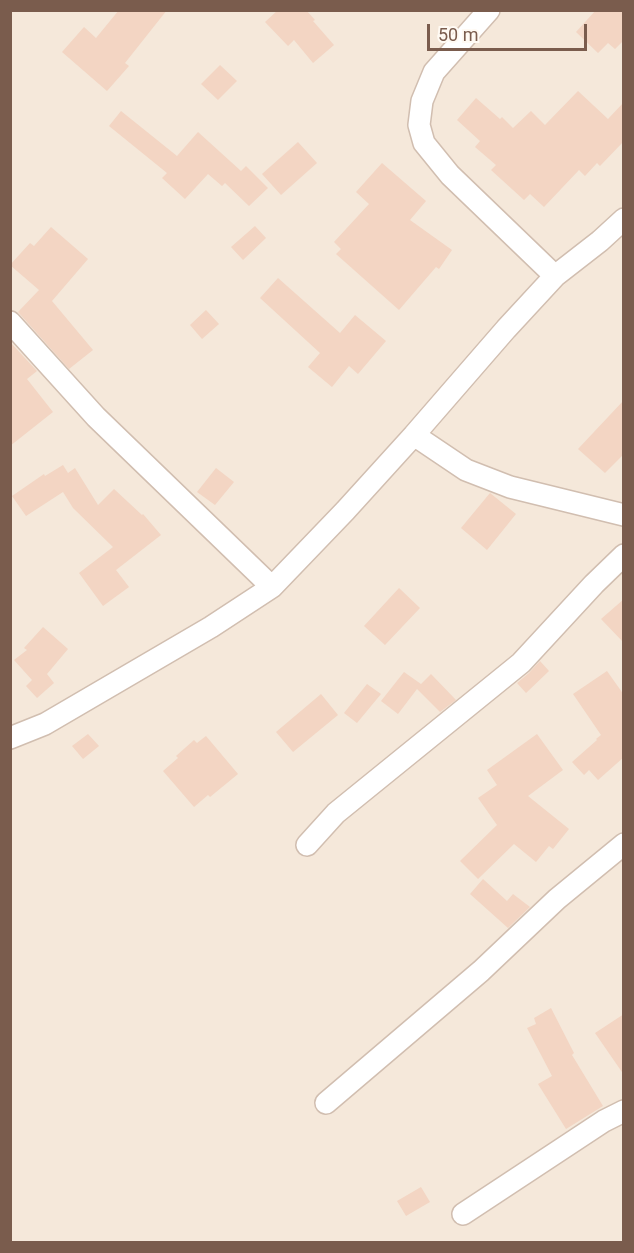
<!DOCTYPE html>
<html>
<head>
<meta charset="utf-8">
<style>
	body { margin:0 }
	#map { position:relative; width:634px; height:1253px; overflow:hidden; background:#fdf6ec; font-family:Roboto,sans-serif }
	canvas { display:block }
	.frame { position:absolute; inset:0; border:12px solid #7a5c4d; pointer-events:none }
	.scale { position:absolute; left:427px; top:24px; width:160px; height:27px; box-sizing:border-box; border:3px solid #7a5c4d; border-top:0; padding-left:8px; font-size:18px; line-height:21px; white-space:nowrap; color:#7a5c4d; -webkit-text-stroke:4px #fffaf3; paint-order:stroke }
</style>
</head>
<body>
<div id="map">
<canvas width="634" height="1253"></canvas>
<div class="frame"></div>
<div class="scale">50 m</div>
</div>
<script>
const c = document.querySelector('canvas').getContext('2d');
c.lineJoin = 'round';
function paint(path, color) { c.fillStyle = color; c.fill(path, 'evenodd'); }
function strokePath(path, color, width, dash) { c.strokeStyle = color; c.lineWidth = width; c.lineCap = dash ? 'butt' : 'round'; c.setLineDash(dash || []); c.stroke(path); }
paint(new Path2D(`
	M11 11H623V1242H11Z`), '#f5e8da');
paint(new Path2D(`
	M119 10H167L125 63 129 66 107 91 62 52 84 27 96 38Z
	M278 10H306L315 20 313 21 334 45 313 63 294 40 288 46 265 22Z
	M596 10H624V40L615 49 608 43 598 53 576 32Z
	M220 65 237 81 218 100 201 84Z
	M578 91 608 119 624 102V141L600 166 597 163 585 176 579 170 544 207 530 194 524 200 491 170 496 165 475 147 480 141 457 120 476 98 500 119 502 117 513 128 531 111 545 125Z
	M121 111 177 156 198 132 241 171 246 166 268 188 249 206 225 183 222 186 208 174 185 199 162 178 167 173 109 126Z
	M298 142 317 163 281 195 262 174Z
	M382 163 426 201 410 220 452 250 439 269 436 267 399 310 336 254 341 249 334 242 369 204 356 192Z
	M255 226 266 238 243 260 231 247Z
	M51 227 88 259 52 301 93 350 69 369 18 312 39 290 10 265 30 243 34 246Z
	M278 278 340 333 355 315 386 341 358 374 349 366 332 387 308 367 320 353 260 298Z
	M206 310 219 324 202 339 190 325Z
	M10 342 37 371 27 379 53 412 10 446Z
	M624 400V454L605 473 578 449Z
	M63 465 68 473 75 468 98 505 114 489 142 515 143 514 161 535 116 570 129 587 103 606 79 573 113 547 73 508 63 492 26 516 12 496 44 474 45 476Z
	M216 468 234 482 215 505 197 492Z
	M490 493 516 514 487 550 461 528Z
	M399 588 420 608 385 645 364 626Z
	M624 599V643L601 619Z
	M43 627 68 649 47 674 54 683 37 698 26 686 32 680 14 660 27 650 24 648Z
	M540 661 549 671 526 693 517 683 529 673Z
	M607 671 624 695V757L598 780 589 770 584 775 572 762 597 740 596 739 601 735 573 694Z
	M404 672 421 684 431 674 456 700 440 712 417 689 398 714 381 701Z
	M367 684 381 694 357 723 344 713Z
	M321 694 338 715 293 752 276 732Z
	M88 734 99 746 83 759 72 746Z
	M537 734 563 770 528 796 569 829 553 849 549 846 536 862 514 844 478 879 460 861 497 825 478 798 497 785 487 770Z
	M206 736 238 774 210 797 208 795 194 807 163 771 178 758 176 756 194 740 197 743Z
	M483 879 507 901 513 894 530 907 508 928 470 894Z
	M551 1008 574 1053 572 1055 603 1106 566 1129 538 1084 552 1076 527 1028 536 1024 534 1018Z
	M624 1014V1075L595 1033Z
	M421 1187 430 1202 406 1216 397 1201Z`), '#f3d5c3');
const street = new Path2D(`
	M489 10 434 72 422 101 419 125 424 143 450 175 555 276
	M10 322 96 417 272 587
	M414 435 466 470 510 487 624 515
	M10 738 45 724 211 627 272 587 345 511 414 435 506 329 555 276 600 241 624 219
	M307 845 336 813 521 663 594 584 624 555
	M326 1103 481 971 557 899 624 844
	M463 1214 604 1121 624 1111`);
strokePath(street, '#d1beb0', 24);
strokePath(street, '#fff', 21);
</script>
</body>
</html>
